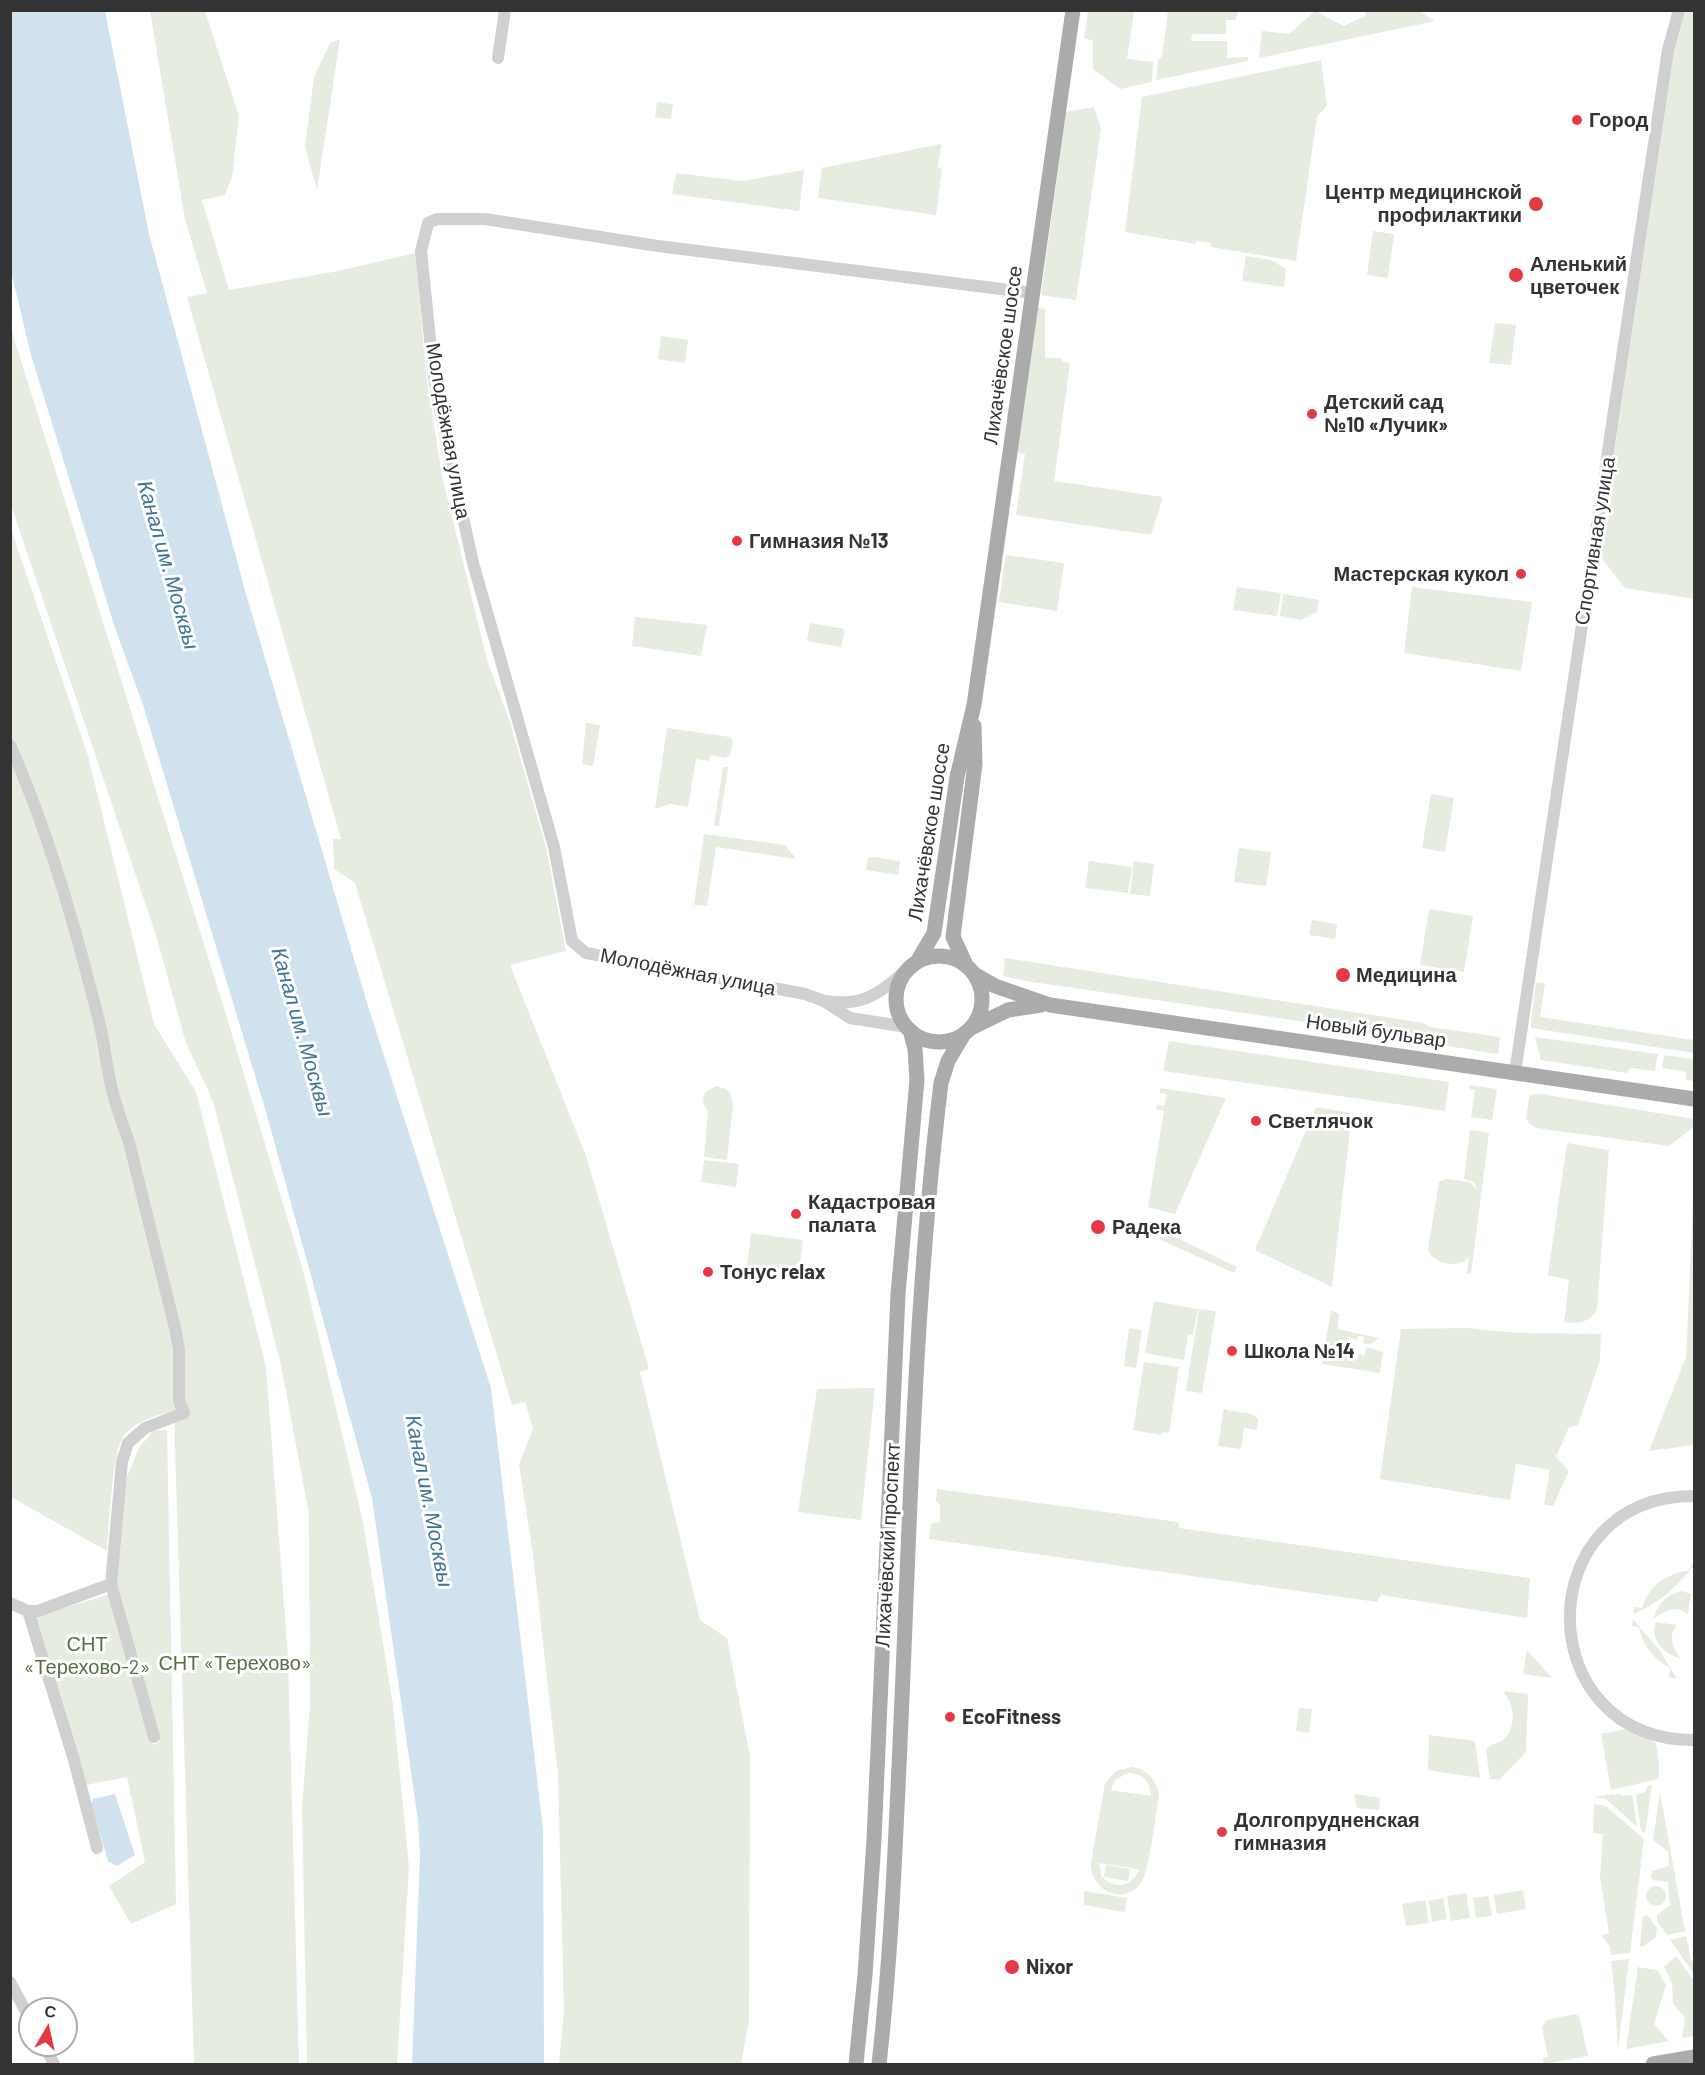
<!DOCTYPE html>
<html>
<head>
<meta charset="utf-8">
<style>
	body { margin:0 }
	#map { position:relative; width:1705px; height:2075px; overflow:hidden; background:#fff; font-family:Barlow,sans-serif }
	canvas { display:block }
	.frame { position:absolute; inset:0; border:12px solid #333; pointer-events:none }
	.north { position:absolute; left:18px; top:1997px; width:60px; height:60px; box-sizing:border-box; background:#fff; border:2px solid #adadad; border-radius:50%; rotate:9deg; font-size:16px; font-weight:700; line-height:24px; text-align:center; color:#333 }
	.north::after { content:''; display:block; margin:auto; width:21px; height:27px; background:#e63946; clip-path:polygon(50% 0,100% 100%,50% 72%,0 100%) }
</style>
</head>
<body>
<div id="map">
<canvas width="1705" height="2075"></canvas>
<div class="frame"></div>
<div class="north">С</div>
</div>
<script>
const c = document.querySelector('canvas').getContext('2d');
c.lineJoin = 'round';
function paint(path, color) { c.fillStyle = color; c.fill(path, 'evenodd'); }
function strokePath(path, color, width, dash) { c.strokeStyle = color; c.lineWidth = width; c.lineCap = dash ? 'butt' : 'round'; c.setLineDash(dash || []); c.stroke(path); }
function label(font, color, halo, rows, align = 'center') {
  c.font = font + ' Barlow,sans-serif'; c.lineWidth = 6; c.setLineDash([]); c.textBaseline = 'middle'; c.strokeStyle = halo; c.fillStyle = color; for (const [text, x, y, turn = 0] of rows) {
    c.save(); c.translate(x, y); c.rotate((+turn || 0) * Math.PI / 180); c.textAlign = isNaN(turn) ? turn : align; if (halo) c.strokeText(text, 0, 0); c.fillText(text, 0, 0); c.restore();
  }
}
paint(new Path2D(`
	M150 11H205L239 116 232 177 225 195 202 200 229 290 333 272 416 253 426 374 442 476 487 660 510 722 546 847 566 951 510 965 586 1156 649 1369 640 1372 700 1620 727 1638 750 1756 749 2020 741 2064H559L564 2011 558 1775 533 1555 519 1464 533 1429 525 1402 512 1405 355 883 334 869 333 839H341L187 297 207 293 185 219Z
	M1088 11H1134L1127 59 1153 62 1152 82 1120 89 1093 69V41L1084 38Z
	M1168 11H1239L1235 20H1226V34H1192L1191 41H1227V58L1248 57V61L1156 80 1158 61 1162 56Z
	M1315 11 1344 26 1365 16 1366 11H1419L1435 21 1259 58 1262 31 1289 34Z
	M1684 11H1694V599L1625 588 1599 555 1674 47Z
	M340 39 317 190 305 147 314 77 330 43Z
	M1321 60 1327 106 1317 117 1296 261 1211 247V243L1196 241 1195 244 1125 232 1142 97Z
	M657 102 673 104 671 119 655 117Z
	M1094 107 1101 129 1076 300 1041 295 1066 112Z
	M941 144 938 168 942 169 936 215 818 198 822 168Z
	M804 170 799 211 672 194 676 173 742 181Z
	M1373 231 1394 234 1388 278 1367 275Z
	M1246 256 1271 260 1286 269 1284 287 1242 281Z
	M1038 308 1045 309V358H1061L1063 362 1070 363 1054 481 1163 497 1151 535 1016 515 1025 454 1017 453Z
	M1495 323 1516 325 1511 365 1489 363Z
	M11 329 224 1008 303 1270 363 1522 393 1705 409 1867 397 2064H307L302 1807 310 1705 309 1514 281 1365 213 1101 186 1043 155 932 11 505Z
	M661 336 688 340 685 363 658 359Z
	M10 526 88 756 154 1024 196 1092 266 1367 288 1657 299 2064H194L175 1448V1411C159 1414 133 1422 123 1437 112 1453 109 1528 107 1551L11 1497Z
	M1006 555 1064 563 1057 611 999 602Z
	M1237 587 1281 593 1277 616 1233 610Z
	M1412 587 1532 602 1521 671 1404 653Z
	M1283 594 1319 600 1317 612 1301 620 1280 616Z
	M635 617 707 625 701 656 632 646Z
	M810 623 845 629 841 647 807 641Z
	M586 723 600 725 593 766 582 764Z
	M667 728 730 737 733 742 730 755 725 758 710 755 709 761 696 759 688 807 670 804 655 809Z
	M723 767H728L719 826H714Z
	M1431 794 1454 798 1445 852 1422 848Z
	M704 834 785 845 796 859 716 847 707 906 694 905Z
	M1239 848 1271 852 1266 886 1234 882Z
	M874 857 900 861 898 875 866 870 868 858Z
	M1089 861 1132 867 1128 893 1085 888Z
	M1134 861 1154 864 1150 896 1130 894Z
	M1429 909 1473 916 1464 972 1420 965Z
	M1312 920 1337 924 1335 939 1309 935Z
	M1005 958 1424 1023 1430 1027 1500 1037 1498 1054 1434 1044 1415 1038 1026 981 1003 976Z
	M1536 982 1545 983 1540 1017 1694 1040V1053L1531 1028V1020Z
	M1535 1037 1658 1054 1655 1071 1630 1068 1627 1073 1541 1060Z
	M1169 1041 1449 1082 1445 1111 1163 1071Z
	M1664 1055 1694 1059V1081L1686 1080V1072L1662 1068Z
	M1470 1085 1497 1089 1492 1120 1471 1117 1475 1090 1470 1089Z
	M716 1086 726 1089 730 1093 733 1104 727 1160 704 1157 708 1112 703 1103V1097L706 1092Z
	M1160 1088 1226 1098 1175 1214 1148 1207 1164 1111 1156 1109 1157 1105 1164 1106 1167 1094 1160 1093Z
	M1541 1094 1694 1119V1127L1669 1146 1536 1128 1530 1124 1526 1119 1529 1098 1530 1095Z
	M1316 1107 1352 1113 1332 1287 1255 1250Z
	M1470 1130 1489 1133 1471 1274 1467 1273 1469 1257C1460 1269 1432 1265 1428 1249L1439 1182 1446 1179 1470 1182 1478 1191 1474 1182 1464 1179Z
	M1567 1143 1609 1150 1597 1309C1589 1323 1579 1324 1564 1322L1569 1280 1548 1275Z
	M704 1160 739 1164 736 1187 701 1182Z
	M1694 1180V1445L1649 1451 1686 1357Z
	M1163 1231 1237 1267 1234 1273 1159 1239Z
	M751 1233 803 1240 799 1272 747 1266Z
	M1154 1301 1198 1309 1193 1335 1188 1334 1184 1360 1145 1353Z
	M1199 1309 1216 1311 1202 1393 1186 1391Z
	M1331 1310 1339 1314 1338 1329 1378 1338C1374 1343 1369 1346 1363 1343L1364 1339 1362 1336H1359L1356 1340 1348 1336 1345 1343 1346 1346 1350 1345 1354 1347 1353 1350 1347 1356 1350 1361 1357 1359 1359 1353 1363 1356 1365 1355V1350L1367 1347 1383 1352 1380 1373 1322 1364Z
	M1129 1328 1142 1330 1136 1368 1124 1366Z
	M1468 1328 1516 1333 1601 1334 1600 1360 1578 1425 1569 1427 1556 1457 1569 1471 1553 1506 1544 1505 1550 1470 1516 1464 1510 1500 1380 1479 1401 1329Z
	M1144 1362 1179 1367 1169 1433 1162 1432 1161 1435 1133 1430Z
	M875 1388 861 1520 798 1512 817 1389Z
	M1224 1408C1234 1414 1250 1410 1258 1419L1257 1430 1244 1428 1241 1449 1218 1446Z
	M167 1430 176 1904 131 1924 109 1886 145 1862 127 1777 86 1785 34 1617 110 1594 153 1745 160 1742 120 1605 115 1577 126 1479 139 1448 153 1431Z
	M937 1489 1178 1522 1179 1528 1530 1578 1527 1618 1381 1595 1377 1602 929 1539 931 1524 940 1522V1505L936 1501Z
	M1692 1564 1694 1566 1692 1568C1676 1587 1657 1605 1633 1614L1635 1607 1642 1608C1648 1587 1666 1573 1688 1571Z
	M1682 1591 1691 1594 1688 1614C1674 1604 1665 1612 1654 1618 1658 1603 1667 1594 1682 1591Z
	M1633 1619 1660 1651 1677 1679 1669 1677 1670 1668C1654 1659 1642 1646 1639 1627L1632 1626Z
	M1656 1622 1676 1625C1668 1639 1673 1647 1681 1659 1664 1654 1649 1639 1656 1622Z
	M1527 1650 1552 1678 1523 1674Z
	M1505 1691 1528 1694 1526 1752 1499 1780 1490 1779 1486 1751C1490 1742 1499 1745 1505 1738 1516 1728 1515 1703 1504 1694Z
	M1299 1708 1312 1709 1309 1733 1296 1731Z
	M1627 1729 1656 1743 1659 1767 1658 1779 1611 1790 1601 1734Z
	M1429 1735 1475 1741 1480 1778 1428 1770Z
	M1132 1767C1147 1769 1156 1779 1159 1794 1156 1812 1150 1867 1142 1881 1127 1907 1090 1892 1091 1863L1105 1783 1116 1771ZM1128 1773C1142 1773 1151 1782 1151 1796L1111 1790 1115 1780ZM1099 1863 1138 1869 1139 1870C1132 1887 1115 1890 1102 1877Z
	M1652 1785 1645 1834 1641 1830 1636 1795 1645 1792 1647 1786Z
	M1660 1792 1685 1931 1667 1935 1657 1921V1915L1670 1905 1668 1882 1653 1880 1651 1877 1652 1871 1669 1866 1668 1852 1653 1840Z
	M1354 1794 1380 1798 1379 1810 1357 1808Z
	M1612 1794 1615 1795 1620 1794 1622 1796 1632 1795 1637 1827 1606 1799 1595 1797Z
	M1594 1804 1606 1806 1644 1839 1630 1953 1611 1955 1610 1947 1601 1935 1609 1933 1600 1877 1603 1834 1593 1833Z
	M1106 1865 1130 1869 1128 1881 1104 1877Z
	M1646 1896a10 10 0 1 1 20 0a10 10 0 1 1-20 0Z
	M1523 1890 1526 1909 1497 1914 1494 1895Z
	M1084 1891 1127 1898 1125 1912 1084 1905Z
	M1466 1893 1470 1918 1451 1921 1447 1896Z
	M1488 1896 1492 1916 1476 1918 1473 1898Z
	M1443 1898 1447 1919 1432 1922 1429 1901Z
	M1425 1900 1429 1923 1406 1926 1402 1904Z
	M1647 1915 1657 1928 1656 1937 1643 1947 1640 1946 1643 1916Z
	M1686 1936 1691 1960 1694 1962V1974L1670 1940Z
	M1676 1956 1694 1981V2036L1682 2038 1685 2017 1673 2004 1672 1983 1664 1967Z
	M1629 1959 1618 2050 1614 1986 1611 1961Z
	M1638 1967 1657 1970 1666 1985 1654 2024 1669 2041 1626 2049Z
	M1574 2014 1579 2016 1588 2056 1544 2064 1543 2058 1548 2057 1542 2027 1546 2020Z`), '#e6ecdf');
paint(new Path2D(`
	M10 11H105L149 234 246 594 368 1006 491 1388 543 1829 544 2064H412L420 1856 418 1821 372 1498 266 1112 143 705 114 625 31 355 11 271Z
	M115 1794 135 1855 117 1866 108 1861 91 1804 93 1799Z`), '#cfe2ee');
strokePath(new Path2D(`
	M498 58 505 10
	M10 745C48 831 74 923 97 1013 103 1034 105 1056 109 1076 113 1099 121 1120 129 1142L175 1328 179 1349V1401L184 1413 145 1428 128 1443 122 1462 111 1584
	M825 1001C864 1007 878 994 907 970
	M907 1027 850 1018 824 1001 805 994 586 953 572 941 554 847 473 563 443 426 434 378 421 251 428 223 437 219H485L658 246 1033 293
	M1515 1073 1668 50 1679 10
	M1694 1496C1528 1496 1529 1740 1694 1740
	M10 1603 28 1611 74 1760 97 1848
	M28 1611H38L111 1584 154 1737
	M10 1982 30 2019
	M44 2045 54 2064`), '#d0d0d0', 12);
strokePath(new Path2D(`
	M896 999a43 43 0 1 1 86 0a43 43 0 1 1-86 0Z
	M917 962 934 933 957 777 974 705 1073 10
	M966 965 953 937 975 764 974 726
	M974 974 995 986 1050 1005 1694 1099
	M971 1028 1008 1010 1041 1005
	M856 2064 865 1975 874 1840 898 1294 917 1080 915 1049 910 1030
	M879 2064C891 1958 895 1851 900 1744 910 1524 914 1302 941 1083L948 1061 964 1034
	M1653 2064 1694 2057`), '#ababab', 15);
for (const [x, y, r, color] of [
	[1577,120,6,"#e63946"],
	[1536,204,8,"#e63946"],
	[1516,275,8,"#e63946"],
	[1312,414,6,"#e63946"],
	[737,541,6,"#e63946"],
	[1521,574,6,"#e63946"],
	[1343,975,8,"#e63946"],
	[1256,1121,6,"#e63946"],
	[796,1214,6,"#e63946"],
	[1098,1227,8,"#e63946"],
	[708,1272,6,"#e63946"],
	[1232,1351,6,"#e63946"],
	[950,1717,6,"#e63946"],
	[1222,1832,6,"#e63946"],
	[1012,1967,8,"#e63946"]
]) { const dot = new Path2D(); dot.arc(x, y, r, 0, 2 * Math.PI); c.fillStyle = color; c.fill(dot); strokePath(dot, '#fff', 2); }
label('bold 20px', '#333', '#fff', [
	["Город",1589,120],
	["Центр медицинской",1522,192,"right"],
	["профилактики",1522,215,"right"],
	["Аленький",1530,264],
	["цветочек",1530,287],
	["Детский сад",1324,402],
	["№10 «Лучик»",1324,425],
	["Гимназия №13",749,541],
	["Мастерская кукол",1509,574,"right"],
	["Медицина",1356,975],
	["Светлячок",1268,1121],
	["Кадастровая",808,1202],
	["палата",808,1225],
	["Радека",1112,1227],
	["Тонус relax",720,1272],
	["Школа №14",1244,1351],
	["EcoFitness",962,1717],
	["Долгопрудненская",1234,1820],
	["гимназия",1234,1843],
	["Nixor",1026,1967]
], 'left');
label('20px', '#333', '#fff', [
	["Лихачёвское шоссе",1003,355,-82],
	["Молодёжная улица",448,431,80],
	["Спортивная улица",1595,541,-81],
	["Лихачёвское шоссе",929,832,-81],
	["Молодёжная улица",688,972,11],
	["Новый бульвар",1376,1031,8],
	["Лихачёвский проспект",888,1545,-87]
]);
label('20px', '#56703f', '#fff', [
	["СНТ",87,1644],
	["«Терехово-2»",87,1667],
	["СНТ «Терехово»",235,1663]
]);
label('italic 21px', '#3f7597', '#fff', [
	["Канал им. Москвы",168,565,74],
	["Канал им. Москвы",302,1032,74],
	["Канал им. Москвы",429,1501,79]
]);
</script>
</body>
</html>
